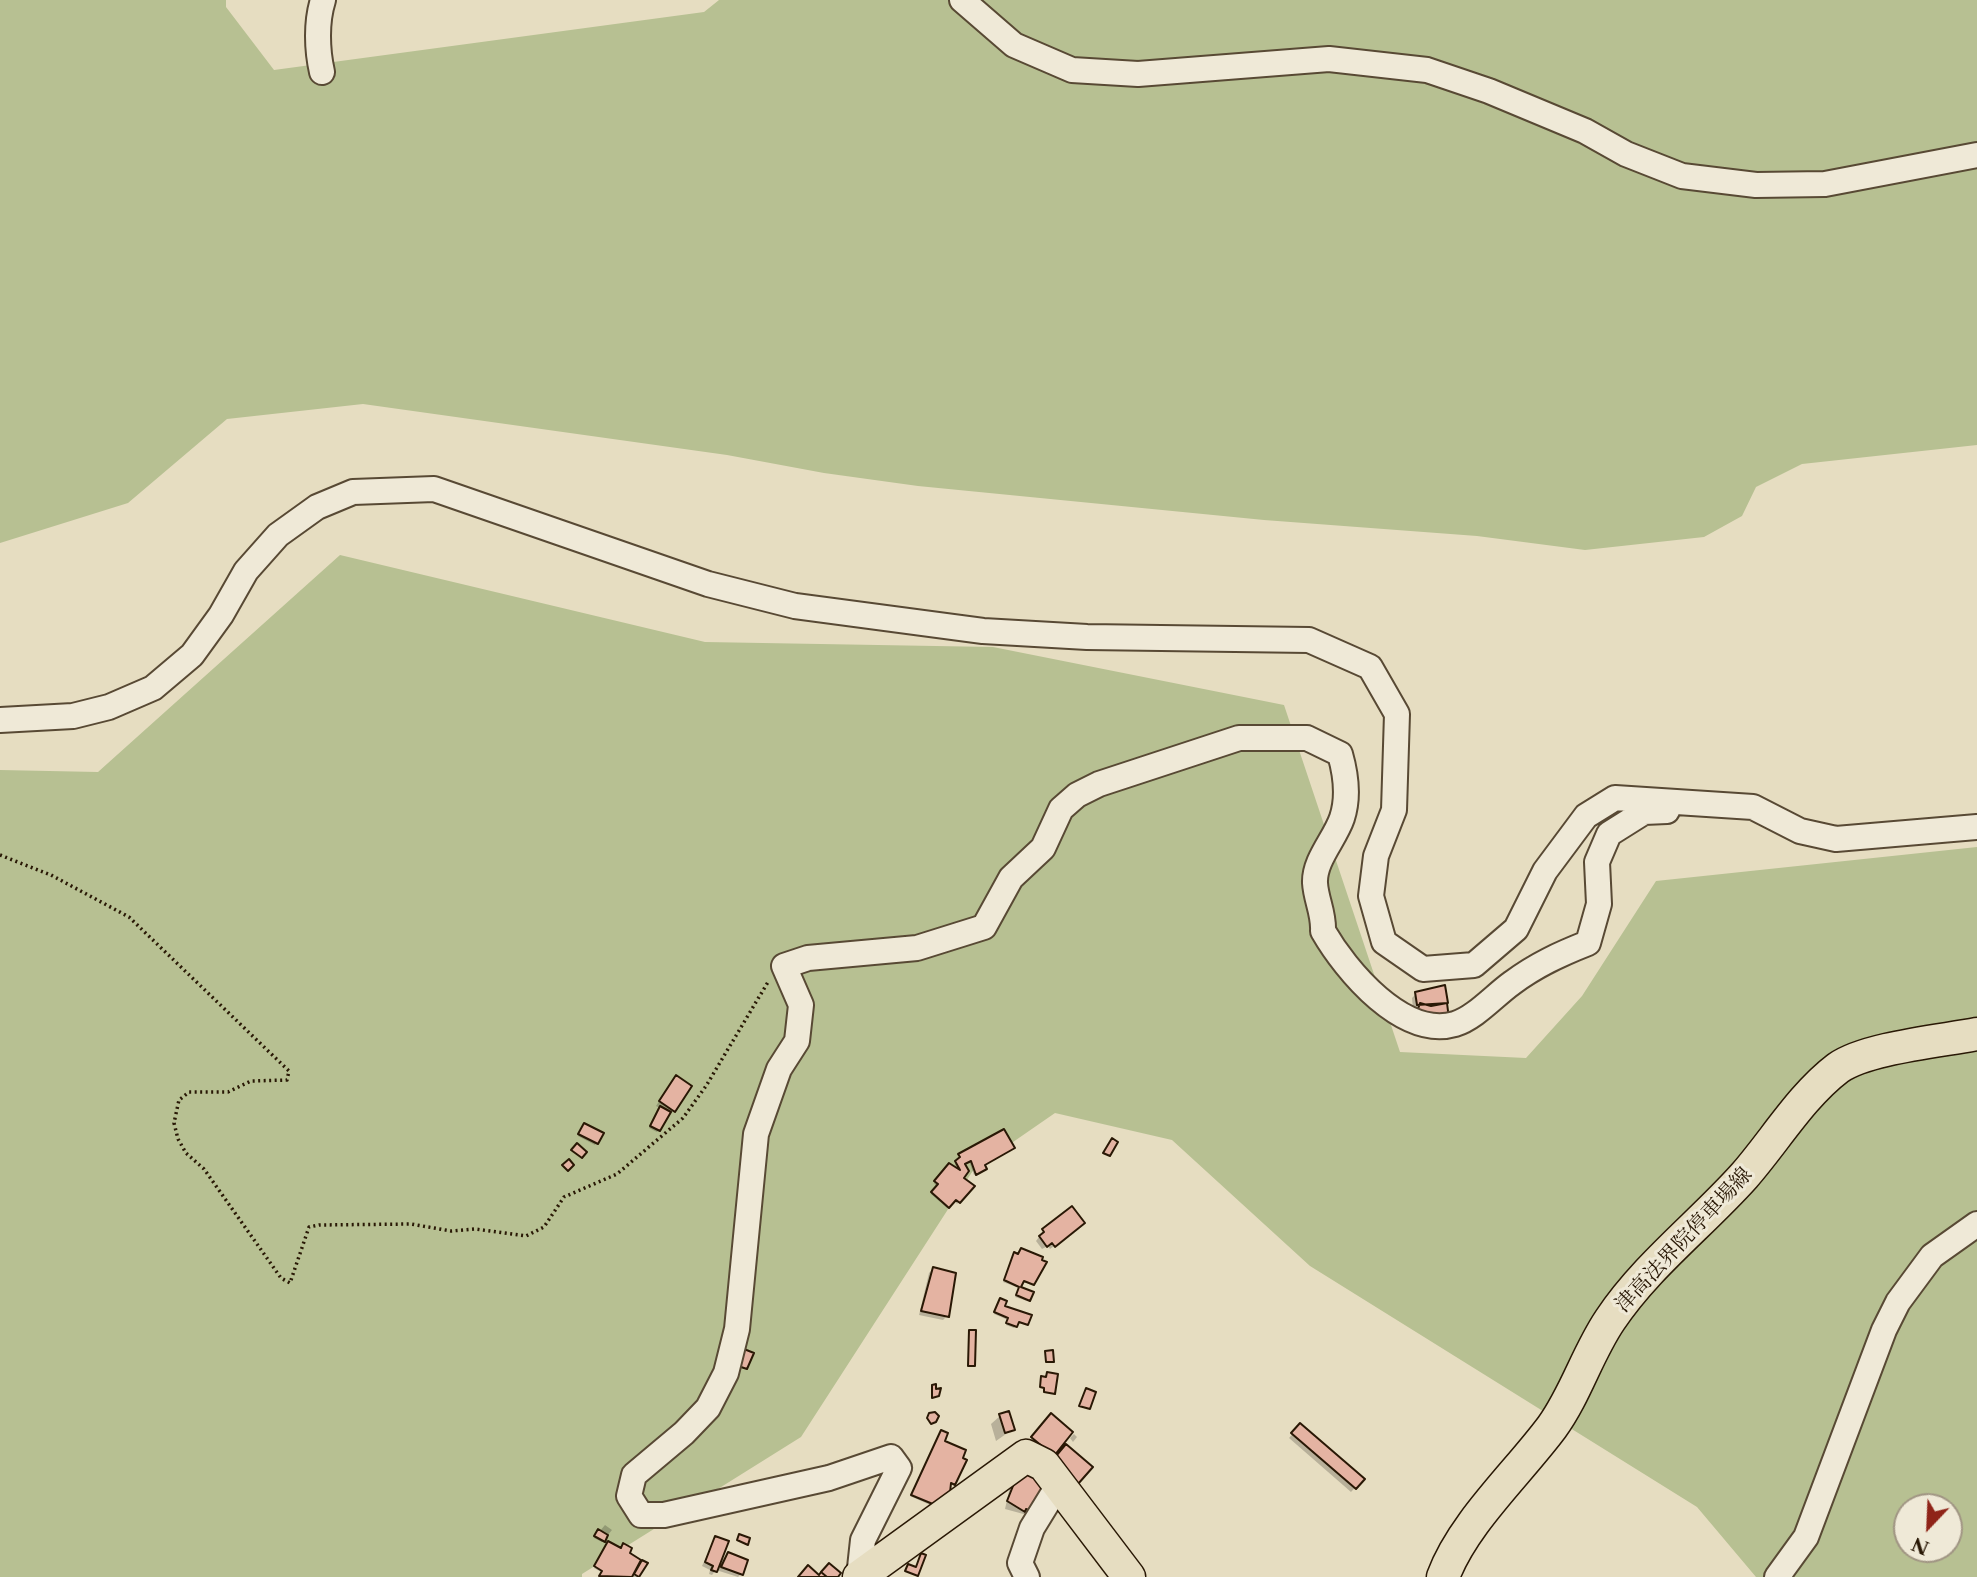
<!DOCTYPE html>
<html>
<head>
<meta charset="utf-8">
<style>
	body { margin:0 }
	#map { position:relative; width:1977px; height:1577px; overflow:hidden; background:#e6ddc1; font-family:"Libre Caslon Text",serif }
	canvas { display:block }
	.north { position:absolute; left:1893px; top:1493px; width:70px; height:70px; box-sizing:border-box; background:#efe9d7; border:2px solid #a09583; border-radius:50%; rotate:203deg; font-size:19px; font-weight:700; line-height:28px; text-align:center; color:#291805 }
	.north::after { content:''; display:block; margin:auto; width:24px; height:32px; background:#8f2418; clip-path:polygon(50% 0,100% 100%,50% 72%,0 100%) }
</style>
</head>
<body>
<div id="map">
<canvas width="1977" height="1577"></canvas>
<div class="north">N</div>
</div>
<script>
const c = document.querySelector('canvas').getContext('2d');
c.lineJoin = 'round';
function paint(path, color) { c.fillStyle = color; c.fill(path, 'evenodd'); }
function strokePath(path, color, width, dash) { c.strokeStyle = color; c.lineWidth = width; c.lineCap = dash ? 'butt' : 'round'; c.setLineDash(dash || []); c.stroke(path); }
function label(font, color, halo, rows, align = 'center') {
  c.font = font + ' "Libre Caslon Text","Noto Serif JP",serif'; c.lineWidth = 6; c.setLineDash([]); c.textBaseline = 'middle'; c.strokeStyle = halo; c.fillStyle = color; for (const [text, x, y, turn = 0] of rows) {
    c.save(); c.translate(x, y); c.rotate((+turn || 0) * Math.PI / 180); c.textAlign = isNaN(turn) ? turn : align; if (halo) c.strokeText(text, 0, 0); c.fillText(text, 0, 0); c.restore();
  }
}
paint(new Path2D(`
	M0 0H226V7L274 70 704 12 719 0H1977V445L1802 464 1756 487 1742 516 1704 537 1585 550 1477 536 1264 520 918 486 824 473 727 455 363 404 227 419 128 503 0 543Z
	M340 555 705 642 993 647 1284 705 1400 1052 1526 1058 1582 996 1656 881 1977 847V1577H1756L1697 1507 1310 1266 1172 1140 1055 1113 974 1169 801 1437 582 1574V1577H0V770L98 772ZM1907 1507H1949V1549H1907Z`), '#b7c092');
paint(new Path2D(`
	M1444 988 1447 1018 1414 1017 1417 1007 1413 1008 1412 998 1416 994Z
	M672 1081 673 1111 657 1132 649 1128 660 1108 656 1106Z
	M583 1126 601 1134 595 1145 578 1136Z
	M959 1155 983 1165 984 1170 974 1175 969 1161 964 1164 962 1178 973 1186 957 1204 954 1200 947 1208 931 1194 937 1187 934 1183 950 1166 958 1173 955 1164 960 1160Z
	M1079 1227 1050 1249 1048 1246 1042 1249 1036 1241 1044 1230Z
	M1014 1254 1033 1284 1021 1282 1019 1288 1027 1301 1015 1297 1019 1288 1003 1282Z
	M933 1269 947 1316 943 1320 919 1315 929 1273Z
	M999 1301 1027 1324 1017 1323 1014 1328 1006 1325 1008 1320 994 1314Z
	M1000 1416 1013 1429 996 1441 991 1424Z
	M1047 1419 1049 1458 1029 1442Z
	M1300 1426 1363 1479 1351 1492 1289 1438Z
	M940 1434 954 1484H949L937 1508 910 1496Z
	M1074 1434 1077 1437 1073 1442 1070 1438Z
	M1045 1479 1027 1515 1005 1509 1011 1482Z
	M605 1525 612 1530 602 1542 594 1538Z
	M715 1538 718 1564 728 1554 741 1574 738 1577 716 1570 712 1575 709 1574 710 1570 702 1566Z
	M606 1545 646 1564 640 1577H599L601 1572 594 1568Z`), '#0003');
const building = new Path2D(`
	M1445 985 1448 1003 1417 1005 1415 992Z
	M1420 1003 1431 1006 1447 1003 1449 1019 1417 1012Z
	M676 1075 692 1086 675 1112 659 1101Z
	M660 1106 671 1112 660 1131 650 1126Z
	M584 1123 604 1133 598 1144 578 1134Z
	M1004 1129 1015 1148 985 1165 987 1169 976 1175 971 1161 965 1164 969 1171 964 1178 975 1186 960 1203 956 1200 949 1208 931 1192 938 1184 934 1181 949 1163 960 1170 955 1161 960 1157 958 1154Z
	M1112 1138 1118 1142 1110 1156 1103 1153Z
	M577 1143 587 1152 582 1158 571 1150Z
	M569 1159 574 1165 568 1171 562 1165Z
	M1072 1206 1085 1223 1055 1247 1052 1243 1047 1247 1039 1236 1044 1232 1042 1229Z
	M1021 1248 1043 1257 1042 1260 1047 1262 1034 1285 1024 1281 1021 1287 1034 1292 1030 1301 1016 1295 1019 1287 1004 1280 1014 1252 1018 1254Z
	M933 1267 956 1273 949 1317 921 1311Z
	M1000 1298 1007 1301 1005 1306 1032 1315 1028 1325 1019 1322 1017 1327 1006 1323 1008 1318 994 1312Z
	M969 1330H976L975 1366H968Z
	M744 1349 754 1353 747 1369 738 1366Z
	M1053 1350 1054 1362H1046L1045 1351Z
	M1047 1372 1058 1374 1055 1394 1044 1392V1388L1040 1387 1041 1376 1046 1377Z
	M936 1384V1389L941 1388 939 1396 932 1398V1385Z
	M1086 1388 1096 1392 1090 1409 1079 1406Z
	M1009 1411 1015 1430 1005 1433 999 1414Z
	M935 1412 939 1416 936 1422 931 1424 927 1418 929 1413Z
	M1051 1413 1073 1432 1054 1456 1031 1437Z
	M1300 1423 1365 1479 1356 1489 1291 1433Z
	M941 1430 948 1433 945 1441 966 1450 963 1458 967 1460 955 1485 951 1483 950 1493 940 1507 911 1495Z
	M1066 1444 1093 1467 1078 1484 1051 1462Z
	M1021 1467 1047 1478 1033 1512 1026 1509 1025 1512 1007 1501 1013 1486H1010Z
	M598 1529 608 1535 605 1542 594 1536Z
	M739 1534 750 1538 748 1545 737 1540Z
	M715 1536 729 1541 717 1572 711 1570 713 1566 705 1562Z
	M608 1541 621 1548 623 1543 632 1548 630 1553 641 1560 632 1577 599 1576 602 1571 594 1566Z
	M728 1552 748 1560 743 1575 721 1567Z
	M921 1553 926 1555 918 1576 905 1571 908 1564 916 1567Z
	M642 1560 648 1563 639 1577 634 1574Z
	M829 1563 841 1573 838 1577H827L821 1572Z
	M808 1565 819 1575 821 1572 827 1577H798Z`);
paint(building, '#e4b3a2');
strokePath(building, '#291805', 2);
const minor = new Path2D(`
	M962 0 1014 45 1072 70 1138 74 1329 59 1427 70 1489 91 1585 131 1626 154 1682 176 1756 185 1825 184 1977 155
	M322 72C317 50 316 22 323 0
	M0 720 73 716 109 707 153 688 192 655 221 615 246 571 278 535 317 507 353 492 434 489 708 584 795 606 983 631 1087 637 1309 640 1370 667 1397 714 1394 810 1376 856 1371 896 1384 942 1423 969 1474 965 1516 929 1545 871 1586 816 1615 798 1753 807 1800 831 1836 839 1977 827
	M859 1577 863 1540 899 1468 891 1457 829 1478 664 1515H641L629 1496 634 1475 684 1433 708 1408 726 1373 737 1329 756 1134 779 1069 797 1041 801 1005 784 966 808 958 917 948 984 927 1011 878 1043 848 1061 809 1077 795 1099 784 1239 738H1307L1340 754C1346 775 1349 797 1342 818 1335 839 1314 860 1315 883 1316 900 1324 913 1323 931 1346 971 1403 1039 1455 1024 1475 1018 1495 995 1512 983 1536 965 1560 954 1588 943L1599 904 1597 862 1609 834 1644 812 1667 811
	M1027 1577 1020 1563 1032 1528 1059 1484
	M1777 1577 1806 1537 1884 1330 1898 1302 1932 1256 1977 1224`);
const major = new Path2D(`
	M859 1577 1026 1456 1044 1465 1129 1577
	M1443 1577C1463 1523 1517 1474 1552 1427 1576 1394 1587 1354 1610 1320 1646 1266 1701 1224 1744 1176 1774 1142 1801 1096 1838 1068 1866 1048 1941 1041 1977 1034`);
strokePath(minor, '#584934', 28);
strokePath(major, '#291805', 35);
strokePath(new Path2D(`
	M0 855 51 875 129 917 289 1071 287 1080 251 1081 228 1092H189L179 1100 174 1123 178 1139 186 1153 204 1169 281 1278 290 1283 309 1227 319 1225 411 1224 451 1231 475 1229 526 1236 544 1227 564 1197 617 1174 683 1118 706 1086 768 982`), '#291805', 3.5, [2, 3.5]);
strokePath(minor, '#efe9d7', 24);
strokePath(major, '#e6ddc1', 32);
label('21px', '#291805', '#efe9d7', [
	["津高法界院停車場線",1684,1240,-47]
]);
</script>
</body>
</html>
